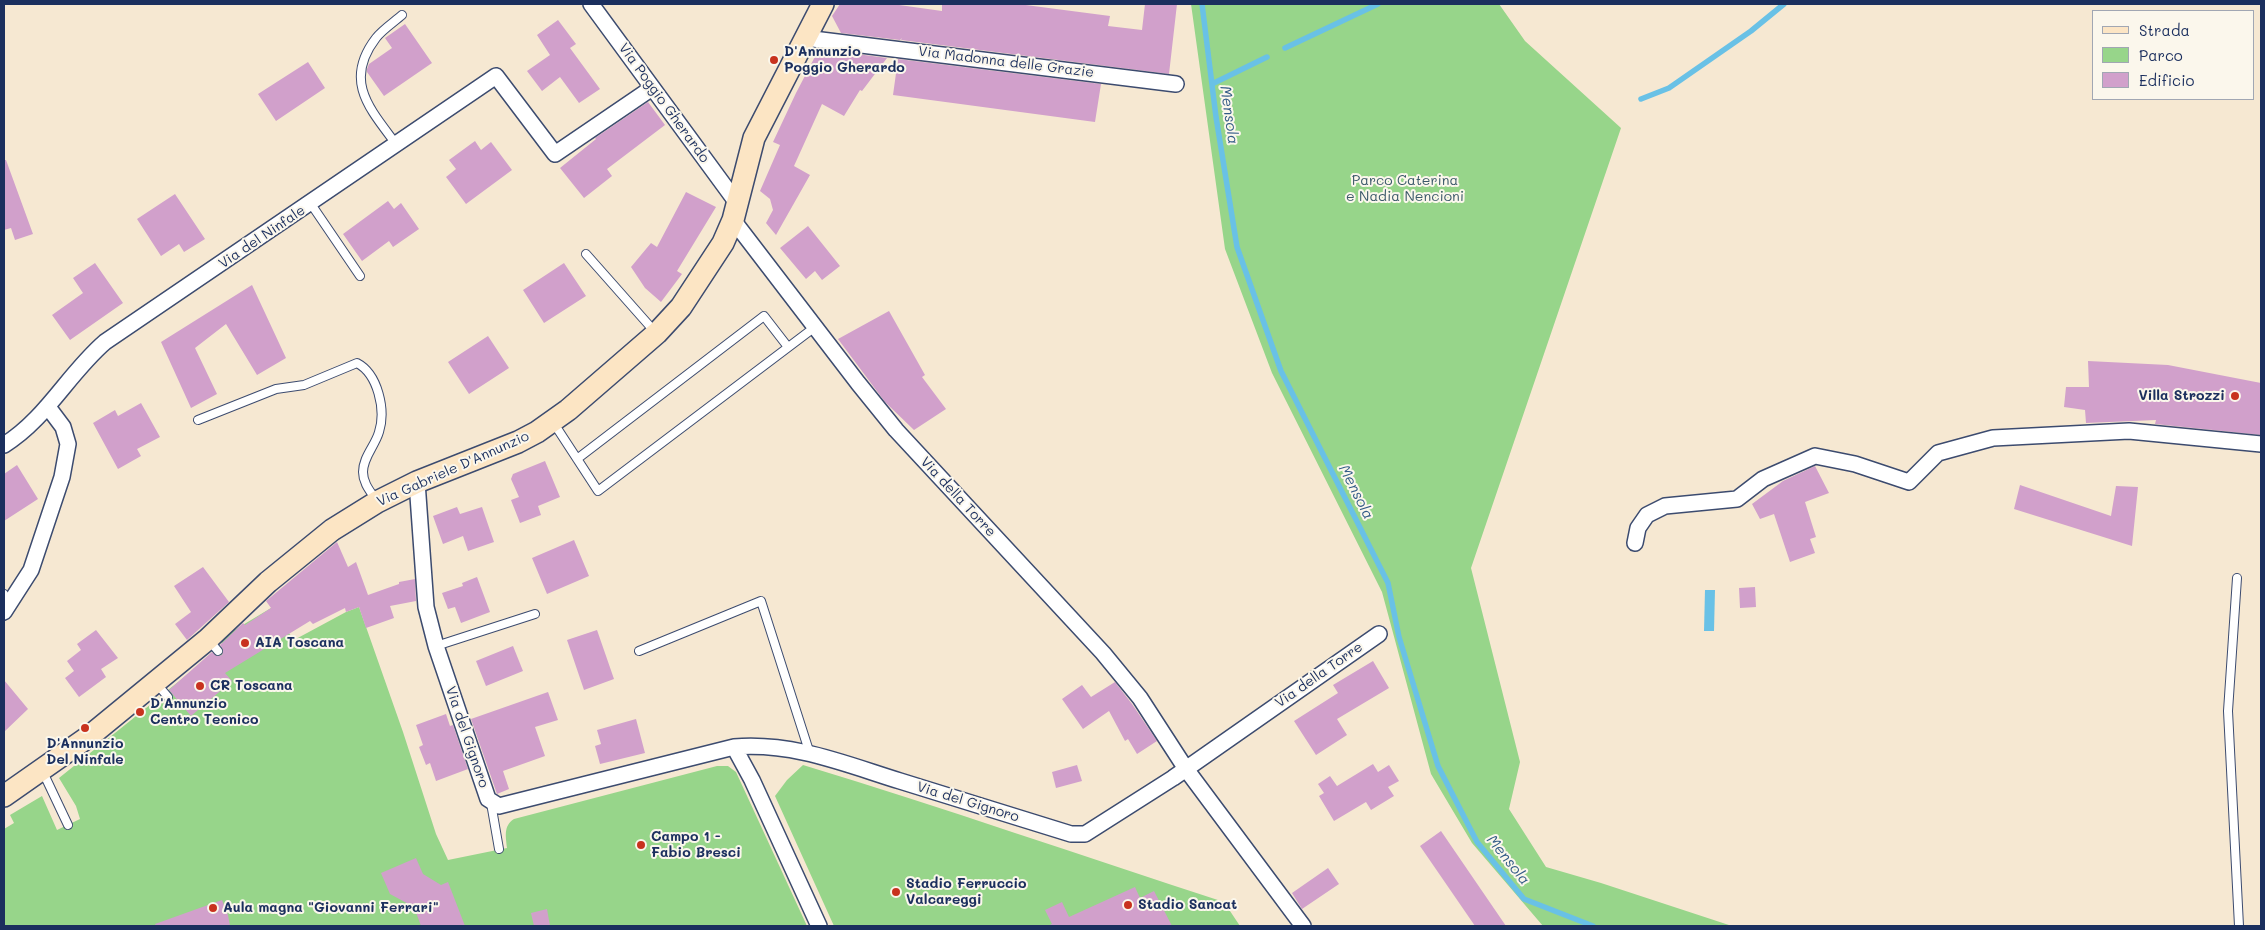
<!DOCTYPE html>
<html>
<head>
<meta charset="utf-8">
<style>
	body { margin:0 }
	#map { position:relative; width:2265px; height:930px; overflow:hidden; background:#f6e8d2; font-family:Mali,sans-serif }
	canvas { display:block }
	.frame { position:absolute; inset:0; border:5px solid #1b2f5e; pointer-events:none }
	.legend { position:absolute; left:2092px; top:10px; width:162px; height:90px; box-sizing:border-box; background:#fbf7ec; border:1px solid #a1a7b3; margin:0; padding:6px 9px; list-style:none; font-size:15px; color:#1b2f5e }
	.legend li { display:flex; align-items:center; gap:10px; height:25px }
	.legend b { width:25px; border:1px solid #a1a7b3 }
</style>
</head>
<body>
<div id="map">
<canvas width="2265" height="930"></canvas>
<div class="frame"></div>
<ul class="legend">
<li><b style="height:6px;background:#fce5c4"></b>Strada</li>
<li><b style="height:14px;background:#97d58a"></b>Parco</li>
<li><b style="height:14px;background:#d1a0cb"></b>Edificio</li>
</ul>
</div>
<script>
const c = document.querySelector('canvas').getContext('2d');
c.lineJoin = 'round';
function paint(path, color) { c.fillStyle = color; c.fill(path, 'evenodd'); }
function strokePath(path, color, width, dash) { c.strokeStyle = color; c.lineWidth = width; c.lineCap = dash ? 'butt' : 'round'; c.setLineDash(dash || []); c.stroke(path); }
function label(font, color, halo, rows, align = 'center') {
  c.font = font + ' Mali,sans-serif'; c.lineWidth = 4; c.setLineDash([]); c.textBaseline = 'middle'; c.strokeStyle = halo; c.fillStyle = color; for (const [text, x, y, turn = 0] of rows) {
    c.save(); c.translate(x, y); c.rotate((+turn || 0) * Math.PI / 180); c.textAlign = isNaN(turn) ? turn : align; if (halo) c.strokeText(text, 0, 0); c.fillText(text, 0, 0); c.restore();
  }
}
paint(new Path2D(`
	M1191 4H1499L1525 41 1621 128 1471 568 1520 762 1509 809 1546 867 1601 883 1732 926H1543L1472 843 1431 774 1382 592 1272 373 1225 249Z
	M359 607 403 732 436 834 448 860 507 848C506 837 503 826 514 819L717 766H728L736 772 807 926H4V829L14 823 10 815 42 796 57 830 80 819 76 806 59 778 161 696 165 700 171 694 168 690 222 647 221 638 271 608 294 640 346 612Z
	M803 765C944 808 1083 856 1224 902L1240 926H834L775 796 787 780Z`), '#97d58a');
paint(new Path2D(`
	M1705 590H1715L1714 631H1704Z`), '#69c1e6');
strokePath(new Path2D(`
	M1202 4 1216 117 1237 247 1281 371 1388 583 1399 637 1438 766 1477 842 1524 899 1593 926
	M1285 48 1378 4
	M1212 84 1267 57
	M1641 99 1669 88 1751 31 1784 4`), '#69c1e6', 5.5);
paint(new Path2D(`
	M840 4H892L942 11V4H1018L1110 16 1108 26 1142 30 1145 4H1177L1169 74 901 40 902 38 900 40 841 33 832 16Z
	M558 20 576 44 570 48 600 89 579 103 560 77 542 91 527 71 550 55 537 35Z
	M405 24 432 63 384 96 367 72V69L369 64 392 48 385 38Z
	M819 49 887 58 862 91 860 90 844 116 822 104 794 166 810 175 776 235 766 223 773 210 770 199 760 191 780 145 773 142 796 93Z
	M898 59 1101 84 1095 122 893 95Z
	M308 62 325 88 276 121 258 94Z
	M648 102 665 125 607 169 612 176 584 198 560 168 596 139 595 138Z
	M475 141 481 150 491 142 512 170 466 204 446 177 456 169 449 160Z
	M4 160H6L33 234 15 240 11 228 4 230Z
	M686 192 716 207 677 271 682 274 661 302 645 288 631 267 651 243 657 247Z
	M175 194 205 239 184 252 179 244 161 256 137 219Z
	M388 201 394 209 401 203 419 229 393 247 389 241 362 261 343 234Z
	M808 226 840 266 822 280 815 271 806 279 780 248Z
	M95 263 123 303 70 340 52 315 83 293 73 278Z
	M564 263 586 296 544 323 523 290Z
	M252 285 286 358 257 375 226 324 195 348 217 394 191 408 161 342Z
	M889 311 925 375 922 377 946 409 914 430 885 402 838 339Z
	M488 336 509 368 469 394 448 362Z
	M2088 361 2168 365 2261 383V435L2155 424 2156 420 2086 423 2085 410 2064 407 2066 387H2089Z
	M141 403 160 437 137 449 141 456 118 469 93 423 115 410 118 416Z
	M545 461 560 497 538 506 541 515 520 523 511 500 519 497 511 479 513 474Z
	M17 465 38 499 4 521V474Z
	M1815 466 1829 493 1805 502 1816 537 1810 539 1815 553 1790 562 1774 514 1760 519 1752 504 1783 481Z
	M2020 485 2111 516 2116 486 2138 487 2132 546 2014 509Z
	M457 507 460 514 482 507 494 542 468 551 463 536 443 544 433 516Z
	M574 540 589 576 547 594 532 558Z
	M337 542 348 567 356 562 368 595 399 584V582L415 579 416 601 390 606 394 618 366 628 359 607 346 612 345 608 313 624 310 621 225 673 232 681 191 716 169 690 212 652 217 656 222 655 223 650 220 645 243 623 245 625 271 608 266 601Z
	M203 567 229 602 187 640 175 624 191 612 174 586Z
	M477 577 490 612 461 623 455 607 448 609 442 593 463 586 462 583Z
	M1755 587 1756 607 1740 608 1739 588Z
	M96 630 118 658 101 669 106 677 79 697 65 678 74 671 67 661 81 650 77 644Z
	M597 630 614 679 584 690 567 640Z
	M513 646 523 671 486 686 476 661Z
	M1373 661 1389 688 1337 719 1347 735 1316 755 1294 721 1338 693 1333 685Z
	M4 680 28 709 4 732Z
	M1115 682 1132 704 1157 741 1137 754 1128 739 1125 741 1109 711 1083 729 1062 699 1082 685 1091 697Z
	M548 692 558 720 535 727 545 756 503 771 509 789 497 794 471 719Z
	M446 714 450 726 453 725 468 769 436 781 430 763 426 765 419 747 423 745 416 725Z
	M636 719 645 753 600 764 595 746 601 744 597 730Z
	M1373 764 1378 772 1389 765 1399 781 1388 787 1394 796 1371 810 1366 802 1334 821 1319 796 1324 793 1318 784 1330 776 1337 786Z
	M1077 765 1082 781 1056 788 1052 772Z
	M1441 831 1506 926H1475L1420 846Z
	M416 858 423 874 441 885 448 882 465 926H421L414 907 390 894 381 873Z
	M1328 868 1339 884 1302 909 1292 893Z
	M1135 887 1140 898 1154 891 1172 926H1047L1052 924 1045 910 1062 902 1069 917Z
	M222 900 228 915 230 926H156L155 924Z
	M547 909 550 926H534L531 913Z`), '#d1a0cb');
const lane = new Path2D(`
	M396 144C370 109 343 81 376 38 382 30 394 22 402 15
	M311 204 360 276
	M586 254 655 332
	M198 420 276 389 304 385 357 363C378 374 386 410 379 432 375 446 363 457 363 472 363 483 370 491 376 500
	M553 422 598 491 815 327
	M577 459 764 316 788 347
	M2237 578 2228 711 2239 926
	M4 594 9 605
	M208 639 218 651
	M436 646 535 614
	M639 651 761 601 810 754
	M156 683 168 697
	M42 770 68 825
	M491 803 499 849`);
const street = new Path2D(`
	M591 4 737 203
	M805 38 1176 84
	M733 220 858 383 896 430 1103 653 1140 698 1186 769 1303 926
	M4 445C46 419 68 374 105 342L496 76 555 154 652 88
	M417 482 426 607 436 646 488 799 499 806 734 747C793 742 845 764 900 781 957 799 1014 816 1071 834H1085L1173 778 1379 634
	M1635 543 1638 528 1647 515 1665 506 1737 499 1763 479 1815 456 1855 464 1909 482 1938 453 1993 438 2129 431 2261 444
	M4 612 31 570 62 477 68 444 63 427 48 407
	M734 747 752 780 819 926`);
const secondary = new Path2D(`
	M4 796 91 735 208 639 268 582 332 530 377 502 417 482 518 442 537 432 568 410 657 333 681 307 723 243 733 220 754 138 823 4`);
strokePath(lane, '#3c4b6f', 10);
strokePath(street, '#3c4b6f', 18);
strokePath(secondary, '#3c4b6f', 24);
strokePath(lane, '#fff', 8);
strokePath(street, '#fff', 15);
strokePath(secondary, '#fce5c4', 21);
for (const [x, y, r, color] of [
	[774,60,5,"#c8321e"],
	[2235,396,5,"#c8321e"],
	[245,643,5,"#c8321e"],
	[200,686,5,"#c8321e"],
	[140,712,5,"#c8321e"],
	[85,728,5,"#c8321e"],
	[641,845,5,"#c8321e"],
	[896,892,5,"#c8321e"],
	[1128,905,5,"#c8321e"],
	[213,908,5,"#c8321e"]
]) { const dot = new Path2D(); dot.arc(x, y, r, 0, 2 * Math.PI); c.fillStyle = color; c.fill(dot); strokePath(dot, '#fbf7ec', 2); }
label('bold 14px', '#1b2f5e', '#fbf7ec', [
	["D'Annunzio",784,52],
	["Poggio Gherardo",784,68],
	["Villa Strozzi",2225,396,"right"],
	["AIA Toscana",255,643],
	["CR Toscana",210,686],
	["D'Annunzio",150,704],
	["Centro Tecnico",150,720],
	["D'Annunzio",85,744,"center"],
	["Del Ninfale",85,760,"center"],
	["Campo 1 -",651,837],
	["Fabio Bresci",651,853],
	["Stadio Ferruccio",906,884],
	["Valcareggi",906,900],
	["Stadio Sancat",1138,905],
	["Aula magna \"Giovanni Ferrari\"",223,908]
], 'left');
label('14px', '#1b2f5e', '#fbf7ec', [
	["Via Madonna delle Grazie",1006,62,7],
	["Via Poggio Gherardo",664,103,54],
	["Via del Ninfale",262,237,-34],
	["Via Gabriele D'Annunzio",453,469,-24],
	["Via della Torre",958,497,47],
	["Via della Torre",1319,675,-35],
	["Via del Gignoro",467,737,71],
	["Via del Gignoro",968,802,17]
]);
label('14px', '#3a5869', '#fbf7ec', [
	["Parco Caterina",1405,181],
	["e Nadia Nencioni",1405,197]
]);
label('italic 15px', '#325b87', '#fbf7ec', [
	["Mensola",1229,115,82],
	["Mensola",1356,492,63],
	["Mensola",1508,860,51]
]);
</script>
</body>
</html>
